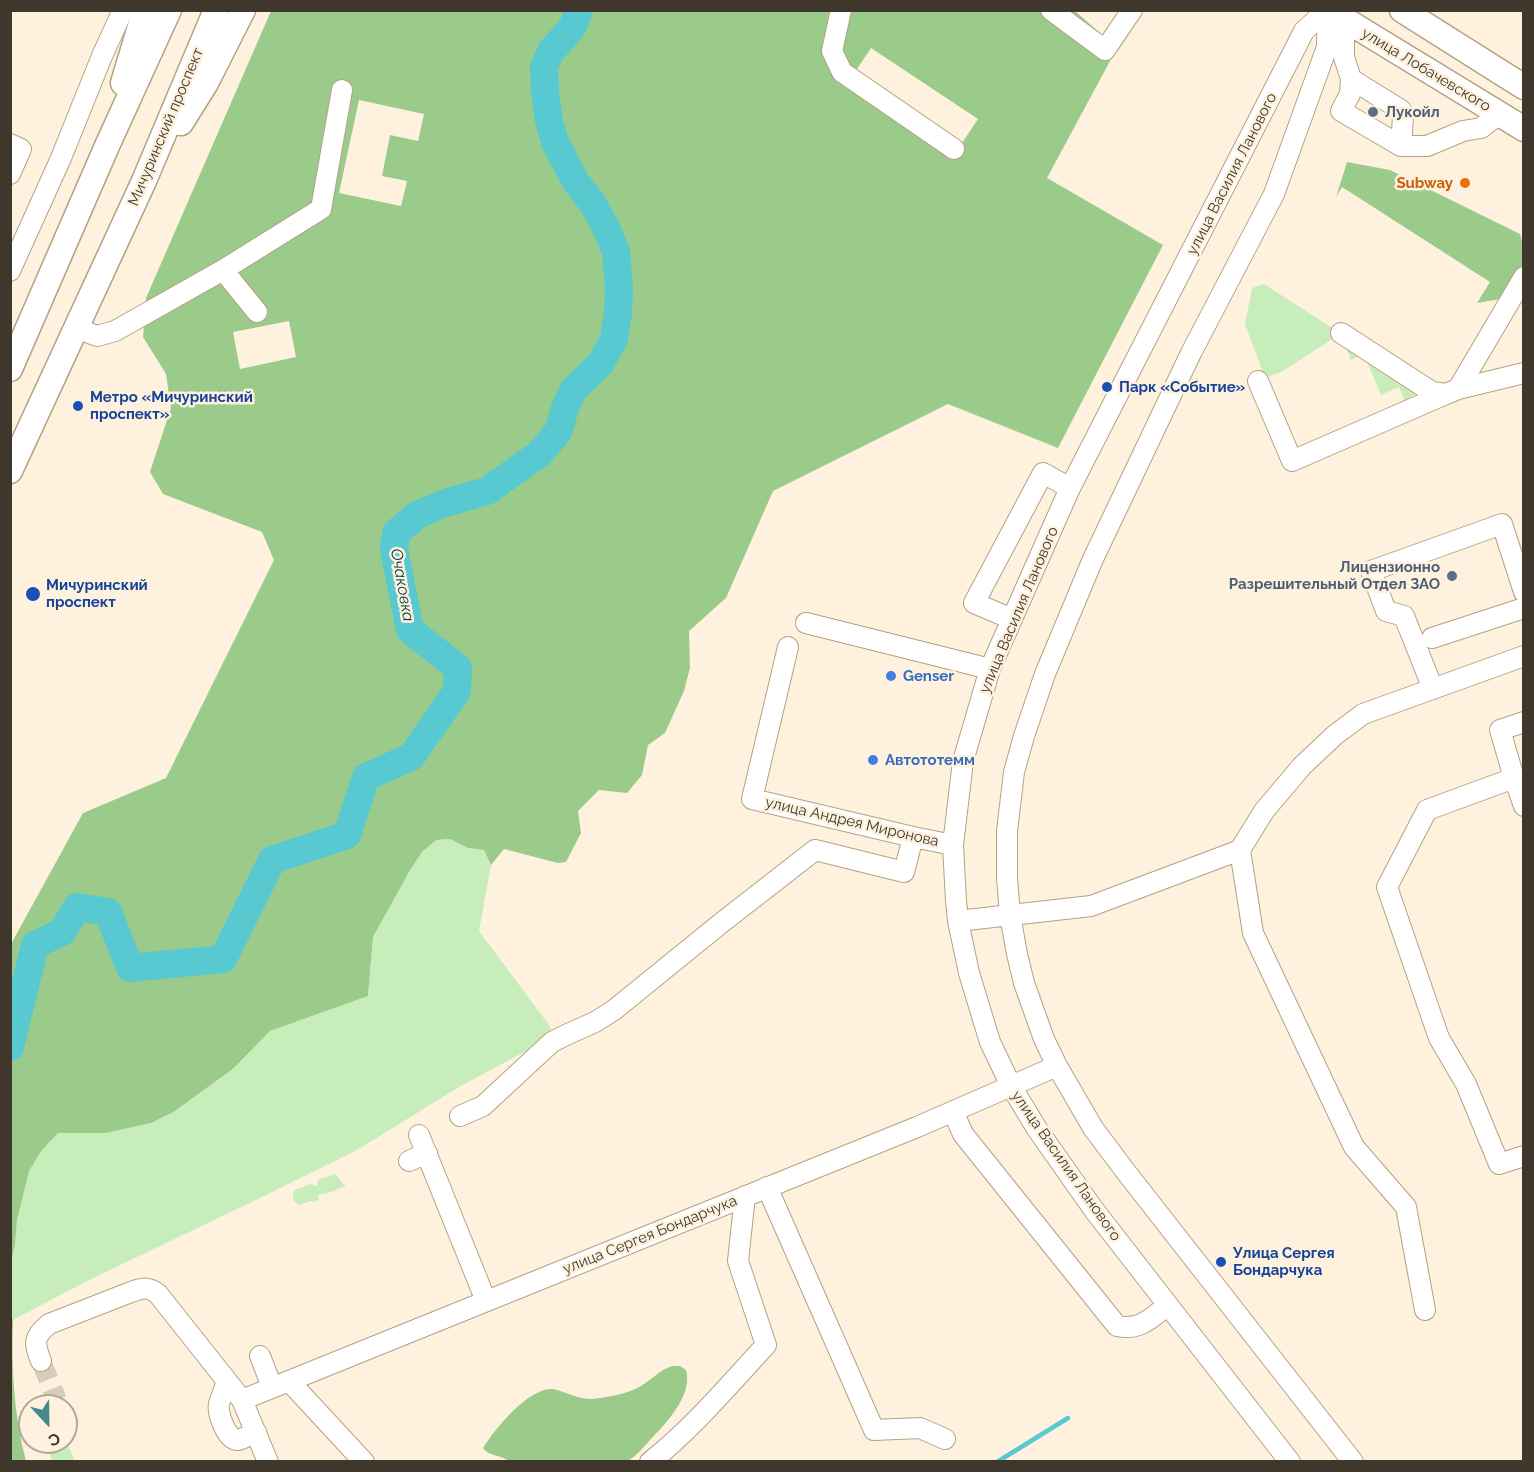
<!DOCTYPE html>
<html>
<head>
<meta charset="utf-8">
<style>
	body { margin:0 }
	#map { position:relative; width:1534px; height:1472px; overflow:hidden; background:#fef2df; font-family:Raleway,sans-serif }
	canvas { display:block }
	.frame { position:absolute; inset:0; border:12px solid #3f372b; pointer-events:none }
	.north { position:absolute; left:18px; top:1394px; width:60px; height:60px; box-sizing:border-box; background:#fef2df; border:2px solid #b2a797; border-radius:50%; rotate:158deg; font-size:16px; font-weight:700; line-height:24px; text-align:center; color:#3f372b }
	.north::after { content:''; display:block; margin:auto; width:21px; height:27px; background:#448c8b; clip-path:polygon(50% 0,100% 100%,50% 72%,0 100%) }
</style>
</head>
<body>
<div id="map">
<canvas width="1534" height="1472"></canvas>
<div class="frame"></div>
<div class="north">С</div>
</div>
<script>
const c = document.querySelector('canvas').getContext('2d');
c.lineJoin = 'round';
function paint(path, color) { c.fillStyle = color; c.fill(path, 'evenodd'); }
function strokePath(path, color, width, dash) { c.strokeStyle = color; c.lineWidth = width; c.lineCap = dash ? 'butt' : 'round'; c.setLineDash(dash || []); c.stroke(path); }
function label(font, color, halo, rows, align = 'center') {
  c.font = font + ' Raleway,sans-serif'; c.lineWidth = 5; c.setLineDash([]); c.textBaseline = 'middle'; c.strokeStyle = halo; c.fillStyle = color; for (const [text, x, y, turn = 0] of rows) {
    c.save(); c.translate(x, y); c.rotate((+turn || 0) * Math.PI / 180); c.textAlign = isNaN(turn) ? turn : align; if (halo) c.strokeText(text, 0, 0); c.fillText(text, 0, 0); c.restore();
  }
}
paint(new Path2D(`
	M1264 284 1424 387 1405 402 1399 387 1381 395 1366 359 1361 355 1351 360 1340 334 1283 371 1265 378 1245 324 1252 288Z
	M450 839 468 848 484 850 491 865 479 931 549 1025 554 1036 459 1087 357 1150 258 1199 87 1281 13 1320 11 1317V1262L15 1245 17 1220 22 1195 29 1171 42 1150 58 1133H106L151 1123 175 1112 234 1068 270 1031 368 996 373 937 379 925 409 872 422 852 436 840Z
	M334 1174C339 1176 340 1182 346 1186 337 1189 330 1194 320 1194L318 1196 319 1200 313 1202 311 1201 300 1205 295 1202C292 1198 292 1193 295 1190L311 1184 317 1186 318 1180Z
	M68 1445 75 1461H53L49 1453Z`), '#c7edbb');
paint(new Path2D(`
	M271 11H1075L1117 48 1047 178 1163 245 1058 448 948 404 773 491 726 598 689 631 690 668 684 691 665 733 648 745 642 775 627 793 599 790 578 811 581 833 566 862 558 863 504 849 491 865 484 850 468 848 450 839 436 840 422 852 409 872 373 937 368 996 270 1031 234 1068 174 1112 151 1123 106 1133H58L42 1150 29 1171 17 1220 15 1245 11 1262V944L83 813 166 778 274 560 262 532 163 494 150 472 171 408 166 374 143 337 146 298ZM871 48 978 119 962 143 855 72ZM359 100 424 114 418 141 390 135 382 176 407 181 401 206 339 193ZM289 321 296 357 240 369 233 332Z
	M1347 162 1390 170 1520 234 1523 244V277L1512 297 1477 303 1490 282 1342 187 1336 197Z
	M11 1317 13 1320C11 1367 14 1416 26 1461H11Z
	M672 1366H680L686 1370C693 1395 667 1422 652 1438 644 1446 638 1455 628 1461H508C500 1454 489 1457 483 1448 494 1430 528 1388 552 1389 561 1390 569 1395 578 1397 587 1400 597 1399 606 1397 618 1395 631 1392 641 1386 652 1379 660 1370 672 1366Z`), '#9acb8b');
strokePath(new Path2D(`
	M997 1462 1068 1418`), '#58c9d1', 4.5);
strokePath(new Path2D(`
	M10 1047 35 945 62 932 77 907 108 912 130 968 223 959 272 860 347 835 366 777 411 757 457 691 458 668 410 630 394 549 396 533 417 515 445 503 487 491 539 454 558 432 566 405 574 389 600 364 614 339 618 313 619 287 616 252 608 232 593 204 576 182 555 142 549 121 545 92 544 67 551 51 572 28 579 10`), '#58c9d1', 28);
strokePath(new Path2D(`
	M41 1361 57 1400`), '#d8cdbb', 20, [20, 10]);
const minor = new Path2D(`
	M841 10 832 51 842 72 954 149
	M1051 10 1105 50 1132 10
	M1328 10 1327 47 1274 194 1191 353 1093 559 1045 674 1024 736 1014 772 1007 831V878L1010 915 1017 954 1024 983 1044 1039 1057 1066 1093 1128 1126 1172 1353 1462
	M1344 20V57L1351 79 1401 110 1403 117 1401 146H1427L1463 131 1481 128 1499 114
	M1351 79 1350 94 1341 111 1401 146
	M10 144 21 149 10 174
	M223 270 257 312
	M10 271 61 158 102 56 123 10
	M76 328 97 336 115 331 223 270 321 209 342 90
	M1341 333 1432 392 1446 394 1458 389 1524 277
	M1258 381 1292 461 1446 394
	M1458 389 1524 373
	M1012 619 974 603 1043 473 1070 488
	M806 623 990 669
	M1432 638 1524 608
	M788 647 752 799 913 837 953 845
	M1433 689 1404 616 1386 611 1371 571 1502 524 1524 592
	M1514 778 1500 730 1524 722
	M1524 806 1514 778 1427 810 1387 887 1439 1038 1466 1084 1499 1164 1524 1156
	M1240 850 1253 933 1354 1147 1406 1207 1425 1310
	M958 921 1091 906 1240 850 1264 811 1302 766 1335 735 1363 714 1524 656
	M953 1111 963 1134 1117 1326C1140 1331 1151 1318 1168 1305
	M460 1116 483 1106 552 1042 568 1034 595 1022 614 1010 720 924 815 850 904 872 913 837
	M419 1135 486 1301
	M409 1161 427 1153
	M767 1187 874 1430 920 1428 945 1439
	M260 1356 272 1387
	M41 1361C34 1343 33 1337 49 1324L131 1292C142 1288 148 1286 158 1294L242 1400 268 1462
	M227 1381C225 1388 221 1396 219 1404 217 1412 226 1440 238 1440 243 1439 251 1434 256 1432
	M289 1381 364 1462
	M242 1400 917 1127 1057 1066
	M650 1462C693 1428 729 1385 766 1345L738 1261 745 1196
	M1290 1462 1094 1210 1037 1129 1011 1086 990 1042 969 973 958 921 956 901 953 845 963 761 990 669 1012 619 1070 488 1304 31 1327 10`);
const major = new Path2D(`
	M1329 10 1524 129
	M1402 10 1524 87
	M123 83 145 10
	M181 123 206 83 243 10
	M10 369 107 146 169 10
	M10 471 144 181 216 10`);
strokePath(minor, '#b5a184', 22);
strokePath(major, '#b5a184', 27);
strokePath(minor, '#fff', 20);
strokePath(major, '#fff', 24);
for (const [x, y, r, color] of [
	[1373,112,6,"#5c6f8a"],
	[1465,183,6,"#e8710a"],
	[1107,387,6,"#1a4fb4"],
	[78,406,6,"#1a4fb4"],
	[1452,576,6,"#5c6f8a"],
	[33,594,8,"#1a4fb4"],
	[891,676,6,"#3f7fe0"],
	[873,760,6,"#3f7fe0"],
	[1221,1262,6,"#1a4fb4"]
]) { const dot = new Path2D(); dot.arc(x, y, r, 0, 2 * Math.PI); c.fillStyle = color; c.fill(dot); strokePath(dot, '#fef2df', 2); }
label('15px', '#3f372b', '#fef2df', [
	["улица Лобачевского",1426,70,31],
	["Мичуринский проспект",166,127,-67],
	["улица Василия Ланового",1232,174,-63],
	["улица Василия Ланового",1019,610,-67],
	["улица Андрея Миронова",852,822,13],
	["улица Василия Ланового",1066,1166,55],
	["улица Сергея Бондарчука",650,1235,-22]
]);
label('bold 15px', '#4e5e75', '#fef2df', [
	["Лукойл",1385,112],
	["Лицензионно",1440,567,"right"],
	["Разрешительный Отдел ЗАО",1440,584,"right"]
], 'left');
label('bold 15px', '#c56008', '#fef2df', [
	["Subway",1453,183]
], 'right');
label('bold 15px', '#164399', '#fef2df', [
	["Парк «Событие»",1119,387],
	["Метро «Мичуринский",90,397],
	["проспект»",90,414],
	["Мичуринский",46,585],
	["проспект",46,602],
	["Улица Сергея",1233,1253],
	["Бондарчука",1233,1270]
], 'left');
label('bold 15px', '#366cbe', '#fef2df', [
	["Genser",903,676],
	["Автототемм",885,760]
], 'left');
label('italic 16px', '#043c3f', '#fef2df', [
	["Очаковка",402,585,80]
]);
</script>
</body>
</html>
